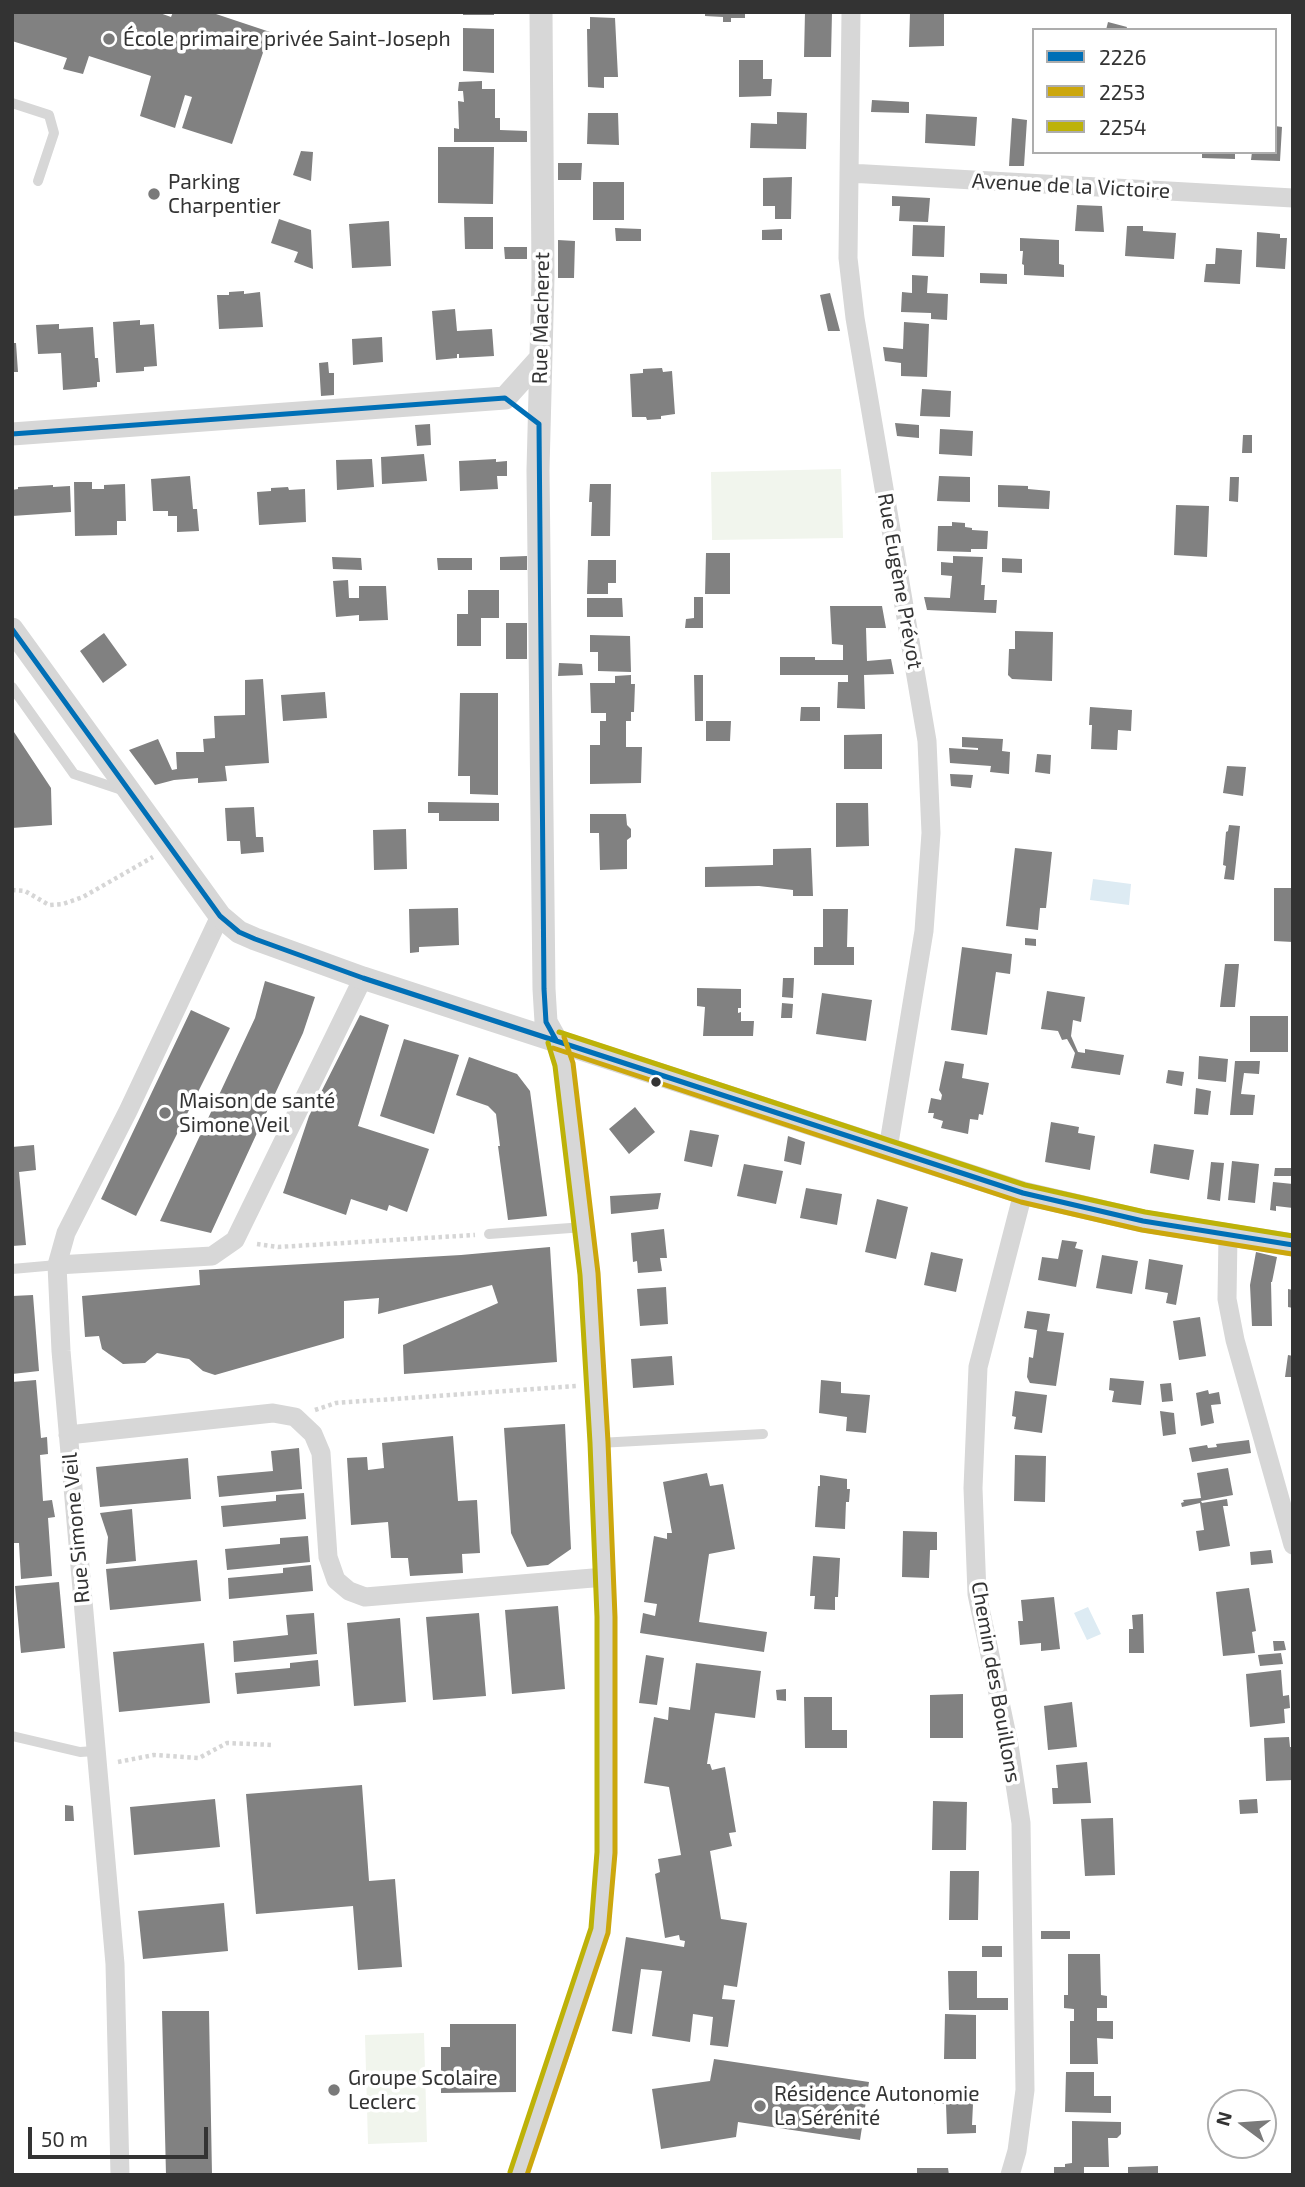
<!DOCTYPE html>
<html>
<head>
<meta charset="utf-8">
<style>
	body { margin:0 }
	#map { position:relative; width:1305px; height:2187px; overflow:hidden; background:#fff; font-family:"Exo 2",sans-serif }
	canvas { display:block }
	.frame { position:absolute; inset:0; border:14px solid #333; pointer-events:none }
	.legend { position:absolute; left:1032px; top:28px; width:245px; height:126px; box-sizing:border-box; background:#fff; border:2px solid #adadad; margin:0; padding:9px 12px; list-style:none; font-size:21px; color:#333 }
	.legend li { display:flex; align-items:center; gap:14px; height:35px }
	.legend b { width:35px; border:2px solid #adadad }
	.north { position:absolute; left:1207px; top:2089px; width:70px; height:70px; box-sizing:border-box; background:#fff; border:2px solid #adadad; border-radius:50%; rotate:286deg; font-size:19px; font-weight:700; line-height:28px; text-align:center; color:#333 }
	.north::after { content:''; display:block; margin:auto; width:24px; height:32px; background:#7a7a7a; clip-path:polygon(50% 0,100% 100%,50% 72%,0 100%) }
	.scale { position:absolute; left:28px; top:2127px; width:180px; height:32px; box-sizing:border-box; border:4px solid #333; border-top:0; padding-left:9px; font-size:21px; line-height:24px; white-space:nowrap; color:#333; -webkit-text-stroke:5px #fff; paint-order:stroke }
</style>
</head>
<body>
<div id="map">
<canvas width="1305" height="2187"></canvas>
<div class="frame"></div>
<ul class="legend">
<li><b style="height:9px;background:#006fb6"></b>2226</li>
<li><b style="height:9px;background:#cca70d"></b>2253</li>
<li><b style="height:9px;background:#bdb208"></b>2254</li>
</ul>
<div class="north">N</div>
<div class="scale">50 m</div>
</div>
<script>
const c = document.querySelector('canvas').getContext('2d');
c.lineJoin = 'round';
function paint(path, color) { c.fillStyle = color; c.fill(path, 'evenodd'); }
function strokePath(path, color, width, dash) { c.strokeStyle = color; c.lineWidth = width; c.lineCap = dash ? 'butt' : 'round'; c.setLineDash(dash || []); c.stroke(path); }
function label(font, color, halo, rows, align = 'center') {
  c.font = font + ' "Exo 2",sans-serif'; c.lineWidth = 7; c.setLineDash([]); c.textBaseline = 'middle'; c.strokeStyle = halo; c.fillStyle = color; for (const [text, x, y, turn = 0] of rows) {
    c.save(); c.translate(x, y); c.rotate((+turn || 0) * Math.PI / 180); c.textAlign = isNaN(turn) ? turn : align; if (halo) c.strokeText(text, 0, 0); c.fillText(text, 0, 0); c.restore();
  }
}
paint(new Path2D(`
	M841 469 843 538 712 540 711 472Z
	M424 2033 427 2142 368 2144 365 2035Z`), '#f1f5ed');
paint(new Path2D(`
	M1093 879 1131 884 1129 905 1090 900Z
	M1088 1607 1101 1634 1087 1640 1074 1613Z`), '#ddebf3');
paint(new Path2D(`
	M12 12H157L171 17 173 12H210L270 32 232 144 182 128 192 97 185 95 175 128 140 116 151 76 89 56 83 74 63 69 67 58 12 41Z
	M463 12H494V15H463Z
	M705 12H745V18H731V22H723V17L705 16Z
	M805 12H832L831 57H804Z
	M910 12H944V46L909 47Z
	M590 17 615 18 618 77H604V88L588 87 587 29H590Z
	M1108 22 1127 27 1126 30H1106Z
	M463 28 494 29V73L463 71Z
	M739 60H763V79H772L771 96 739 97Z
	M482 81V89H495V118H500V130L527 131V142H454V128L459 129 458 101 464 102 463 91H458L459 82Z
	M872 100 909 102V113L871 112Z
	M777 112 807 113 806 149 750 148 751 123 777 124Z
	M588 113H618L619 145 587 144Z
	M926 114 977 117 975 146 925 143Z
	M1012 118 1027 120 1024 166H1009Z
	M1275 126 1282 127 1280 161 1251 160 1252 152H1275Z
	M438 147H494L493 204 438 203Z
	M301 151 313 152 311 181 293 175Z
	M1202 152H1235V159L1202 158Z
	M558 163H582L581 180H558Z
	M792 177 791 219H775V206H763V178Z
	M593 182H624V220H593Z
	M892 196 930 198 928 222 899 221 900 206H892Z
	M1077 205 1102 206 1104 232 1075 231Z
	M464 217H493V249H465Z
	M279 219 311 230 313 269 294 262 298 252 271 243Z
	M389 221 391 266 352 268 349 224Z
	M913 225 945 226 944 257 912 256Z
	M1127 226H1143V231L1176 233 1174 259 1125 256Z
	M615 228 641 229V241H616Z
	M782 229V240H762V230Z
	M1257 232 1280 234V238H1287L1285 269 1256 267Z
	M1020 238 1059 240V264L1064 265V277L1024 275V265L1022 264 1023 251H1020Z
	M558 240 575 241 574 278H558Z
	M504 247H527V259H505Z
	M1216 248 1242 250 1240 284 1204 282 1206 264H1215Z
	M980 273 1007 274V284L980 283Z
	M912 275 928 276 927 293 948 294 947 320 931 319V313L901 312 902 292 912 293Z
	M244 291V294L260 292 263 327 219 329 217 295H229V292Z
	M830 293 840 331H828L820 295Z
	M455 309 457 331 492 329 494 356 459 358V354H457V358L436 360 432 311Z
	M140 320V325L154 324 157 366 144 367V371L116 373 113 322Z
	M904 322 929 324 927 377 901 376V363L885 361 883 347 903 349Z
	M59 324V329L93 327 95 358H98L100 382H97V387L63 390 61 353 38 354 36 325Z
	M382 337 383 362 353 365 352 339Z
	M12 343H16L18 372H12Z
	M328 362 329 373H334V395L321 396 319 363Z
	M662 368 663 372 672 371 675 414 661 416V419L647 420 646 417H632L630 374 643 373V369Z
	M922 389 951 391 950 417 920 416Z
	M895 423 919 425V438L897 436Z
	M430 424 431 445 417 446 415 425Z
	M940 429 973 431 972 456 939 454Z
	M1243 435H1252V453H1242Z
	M424 454 427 481 382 484 381 457Z
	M372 459 374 487 337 490 336 460Z
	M496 459V462L507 461V476H497L498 489 460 491 459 461Z
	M190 476 193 509H197L199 531 177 532V516H168V511H153L151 479Z
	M939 476 970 477V502L937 501Z
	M1230 477H1239L1238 502 1229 501Z
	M74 482H92V489H104V485L125 484 126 521H117V535L75 536Z
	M590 484H611L610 536H591L592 502H589Z
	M53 485V487L70 486 71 512 12 516V490L18 489V487Z
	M998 485 1028 486V489L1050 491 1049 509 998 507Z
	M288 487 289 490 305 489 306 522 259 525 257 492 271 491V488Z
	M1176 505 1209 506 1207 557 1174 555Z
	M952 522 965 523V527L972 528V530L988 531 987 549H971V552L937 551 938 526H952Z
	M706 553H730V594H705Z
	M527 556V570H500V557Z
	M953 556 983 557 981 585H985L984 600H997L996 613 927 610 924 597 950 598 952 576 941 575V562L953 563Z
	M332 557 361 558 362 570 333 569Z
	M437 558H472V570H438Z
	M1002 558 1022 559V573L1002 572Z
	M588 560H616V583H608V594H587Z
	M348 580 349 598H359V586H386L388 620 359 621V615L336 617 333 581Z
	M468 590H499V618H481V646H457V614H468Z
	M694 597H703V628H685L686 619 694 618Z
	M587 598H622L623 617H587Z
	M830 606H882L886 628H866L867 661 891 659 894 674 864 675 865 709 837 708 838 682H848V675H780V657H815V660H843V645L832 644Z
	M506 623H527V659H506Z
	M1015 631 1053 632 1052 681 1012 679 1008 675 1009 649H1015Z
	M104 633 127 665 103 683 80 651Z
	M590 635 630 636 631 672 598 671V652H590Z
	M559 663 582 664 583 675 558 676Z
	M631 675V684H635L634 712H631V721H626V747H642L641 783 590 784V745H600V721H606V713H591L590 683H615V676Z
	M694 675H703V721H695Z
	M263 679 269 763 225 766 227 781 198 783V778L174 780 155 785 129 750 158 739 172 770 177 769 176 752H204L203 739 215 738 214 716 245 715V680Z
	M325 692 327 718 283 721 281 695Z
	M460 693H498V795L470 794V776H458Z
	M801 707H820V721H800Z
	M1090 707 1132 710 1131 731 1118 730 1117 750 1091 749 1092 725H1089Z
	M706 721H731L730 741H706Z
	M12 729 51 788 52 825 12 828Z
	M882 734V769H844V735Z
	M962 737 1003 739 1002 751 1010 752 1009 774 990 772 991 766 950 763 949 748 978 750V748L962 747Z
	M1037 754 1051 755 1050 774 1035 772Z
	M1227 766 1246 767 1243 796 1223 793Z
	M950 774 973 775 971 788 951 786Z
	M428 802 499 803V821H439V813H428Z
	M836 803H868L869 846 836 847Z
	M254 807 256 837H263L264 852 241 854 240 841H227L225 808Z
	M590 814H626L627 825 631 829V837L627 840V869L600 870 599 833H590Z
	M1229 825 1240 826 1234 880 1224 879 1226 866 1223 865 1226 832 1228 831Z
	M406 829 407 869 374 870 373 830Z
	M811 848 813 896H793V890L759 886 705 887V867L773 865V849Z
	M1015 848 1052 852 1046 908H1040L1038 930 1006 926Z
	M1274 888H1293V942L1274 941Z
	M458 908 459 945 419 947V952L410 953 409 909Z
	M823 909H848L847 947H854V965H814V947H823Z
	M1025 938 1036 939V946L1025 945Z
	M962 947 1012 954 1010 974 996 972 987 1035 951 1030Z
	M1225 964H1239L1235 1007H1220Z
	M783 978H794L793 998 782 997Z
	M265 981 315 997 303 1033 211 1233 160 1221 255 1018Z
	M697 988 741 989V1008H738V1013L741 1012V1021H754L753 1036H703L705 1007 697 1006Z
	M1047 991 1085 997 1081 1022 1073 1020 1071 1036 1078 1052 1085 1053V1049L1124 1055 1120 1075 1071 1068 1075 1053 1067 1039 1062 1040 1058 1031 1041 1029Z
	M822 993 872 1000 866 1041 816 1034Z
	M782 1003 793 1004 792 1018H781Z
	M191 1010 230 1028 136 1216 101 1199Z
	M360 1015 389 1025 358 1126 429 1149 407 1212 389 1205 387 1211 351 1199 346 1215 283 1193 309 1116Z
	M1250 1016H1288V1052H1250Z
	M404 1039 459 1055 434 1134 380 1116Z
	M1199 1056 1228 1059 1226 1082 1198 1079Z
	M469 1057 517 1074 530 1091 547 1216 508 1220 498 1146H500L496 1114 488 1106 456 1095Z
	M945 1061 964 1064 962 1078 989 1083 983 1115 979 1114 978 1120 970 1119 968 1134 941 1128 943 1121 933 1118 934 1113H928L931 1098 941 1100 942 1095 939 1090Z
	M1235 1061H1260L1259 1074 1244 1073 1241 1094 1255 1095 1253 1115H1230Z
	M1168 1070 1184 1072 1182 1086 1166 1083Z
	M1196 1088 1211 1091 1208 1115 1194 1114Z
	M635 1107 655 1132 629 1154 609 1129Z
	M1051 1122 1079 1127 1078 1133 1095 1136 1090 1170 1045 1162Z
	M690 1130 719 1135 712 1167 684 1161Z
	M788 1136 805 1142 801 1165 784 1161Z
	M1154 1144 1194 1150 1189 1180 1150 1173Z
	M34 1145 36 1170 19 1172 26 1245 12 1246V1147Z
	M1232 1161 1259 1164 1255 1203 1228 1200Z
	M1211 1162 1224 1163 1220 1201 1207 1199Z
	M744 1164 783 1171 776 1204 737 1196Z
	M1275 1168H1293V1176H1274Z
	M1273 1182 1293 1184V1208L1276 1206V1211L1270 1210Z
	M806 1188 842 1194 837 1225 800 1218Z
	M661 1193 658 1209 611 1214 610 1196Z
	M877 1199 908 1207 896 1259 865 1252Z
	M664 1229 667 1258H660L662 1271 638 1273 637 1261 633 1262 631 1233Z
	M1062 1240 1077 1242 1075 1248 1083 1250 1076 1287 1038 1280 1042 1257 1058 1259Z
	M550 1247 557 1362 404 1374 403 1345 498 1303 492 1285 378 1314 379 1298 344 1301V1338L215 1375 203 1371 189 1359 157 1353 145 1363 123 1364 102 1349 99 1336 85 1337 82 1296 200 1285 199 1270 461 1255Z
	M931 1252 963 1259 956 1292 924 1285Z
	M1256 1252 1277 1257 1272 1282H1271L1272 1326H1252L1250 1285Z
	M1102 1255 1138 1261 1132 1294 1096 1288Z
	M1149 1259 1183 1265 1176 1305 1166 1303 1168 1293 1145 1289Z
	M666 1287 668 1324 640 1326 637 1289Z
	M1288 1289 1293 1290V1308L1288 1307Z
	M33 1295 39 1371 12 1374V1296Z
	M1027 1311 1050 1314 1047 1331 1064 1333 1056 1386 1030 1383 1027 1377 1029 1357 1033 1358 1037 1330 1024 1328Z
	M1200 1317 1206 1356 1179 1360 1173 1321Z
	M1288 1355 1293 1356V1377H1285Z
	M672 1356 674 1385 633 1388 631 1359Z
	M1110 1378 1144 1381 1141 1405 1112 1402 1114 1391 1109 1390Z
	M36 1380 41 1438 47 1437 48 1454 40 1455 43 1501 52 1500 55 1517 48 1518 52 1576 21 1579 19 1543H12V1382Z
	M821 1380 841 1382V1393L870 1395 866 1433 846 1431 847 1417 819 1413Z
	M1171 1383 1173 1401 1162 1402 1160 1384Z
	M1208 1390 1209 1394 1219 1392 1221 1404 1211 1405 1214 1423 1201 1426 1196 1393Z
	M1015 1391 1047 1395 1042 1433 1014 1429 1016 1417 1012 1416Z
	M1160 1411 1174 1413 1176 1434 1163 1436Z
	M565 1424 571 1549 548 1565 527 1567 511 1533 504 1428Z
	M453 1436 458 1501 477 1500 480 1553 462 1554 463 1573 410 1576 408 1558H391L388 1522 351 1525 347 1458 367 1457 368 1470 384 1468 382 1443Z
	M1249 1440 1251 1453 1192 1462 1189 1448 1207 1445 1208 1448 1217 1447 1216 1444Z
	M299 1448 302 1489 219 1497 217 1476 273 1471 271 1451Z
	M1015 1455 1046 1456 1045 1502 1014 1501Z
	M188 1458 191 1499 100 1507 96 1467Z
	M1228 1468 1233 1495 1201 1501 1202 1503 1227 1499 1228 1506H1223L1230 1546 1199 1551 1196 1531 1204 1530 1200 1503 1182 1507 1181 1503 1184 1502 1183 1500 1201 1498 1197 1473Z
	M707 1473 710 1486 723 1484 735 1549 709 1554 699 1622 767 1632 764 1652 640 1633 643 1613 655 1616 657 1604 644 1602 654 1536 667 1539V1533H672L663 1482Z
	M820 1475 847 1479V1489H850L849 1502H846L845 1529 815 1527 818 1486H820Z
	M304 1493 306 1519 223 1527 221 1506 276 1501V1495Z
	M132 1509 136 1561 106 1564 108 1537 100 1513Z
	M903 1531 937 1532V1550H930L929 1578 902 1577Z
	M308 1536 310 1562 227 1570 225 1549 280 1544V1538Z
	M1271 1550 1273 1563 1251 1565 1250 1552Z
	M813 1556 840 1558 838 1597H835V1610L814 1609 815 1596H810Z
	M197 1560 201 1601 110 1610 106 1569Z
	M311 1565 313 1591 229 1599 228 1578 283 1573V1568Z
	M59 1582 65 1648 21 1653 15 1586Z
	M1249 1588 1256 1631 1252 1632 1255 1653 1223 1656 1216 1592Z
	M1054 1597 1060 1649 1041 1651V1643L1020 1645 1018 1621H1023L1021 1600Z
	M558 1606 565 1689 512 1694 505 1610Z
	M314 1613 317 1654 234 1662 233 1641 288 1635 286 1615Z
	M479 1613 486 1696 433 1700 426 1617Z
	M1143 1614 1144 1653H1129V1629H1133L1132 1615Z
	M400 1618 406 1702 354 1706 347 1623Z
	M1273 1641H1284L1286 1650 1274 1651Z
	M204 1643 210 1703 119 1712 113 1652Z
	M1281 1653 1283 1664 1260 1666 1258 1655Z
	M646 1655 664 1658 657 1705 639 1703Z
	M318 1660 320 1686 237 1694 235 1673 290 1668V1663Z
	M696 1663 761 1671 755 1718 715 1713 707 1764H710L712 1770 725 1767 736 1832 729 1833 732 1846 710 1851 721 1919 747 1923 737 1987 724 1985 722 1999 735 2000 728 2047 710 2045 713 2017 693 2014 690 2042 652 2036 662 1971 641 1969 632 2034 612 2031 626 1937 684 1947 685 1941 680 1940 679 1935 665 1938 655 1874 660 1872 658 1859 681 1855 669 1787 644 1783 654 1717 668 1720 669 1707 690 1710Z
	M1281 1670 1283 1696 1289 1695 1290 1708 1284 1709 1285 1723 1250 1727 1246 1674Z
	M786 1689V1701L777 1700 776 1690Z
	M963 1694V1738H930V1695Z
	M804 1697H832V1730H847V1748H805Z
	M1072 1702 1077 1747 1048 1750 1044 1706Z
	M1289 1737 1290 1747H1293V1780L1266 1781 1264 1738Z
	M1087 1762 1091 1803 1053 1804 1052 1788H1058L1056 1765Z
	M362 1785 369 1881 395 1879 402 1967 358 1970 353 1906 256 1914 246 1794Z
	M215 1799 220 1847 134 1855 130 1807Z
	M1257 1799 1258 1813 1240 1814 1239 1800Z
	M933 1801 967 1802 966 1850H932Z
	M65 1805 73 1806 74 1821H65Z
	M1113 1818 1115 1875 1085 1876 1081 1819Z
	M950 1871H979L978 1920H949Z
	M224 1903 228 1951 143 1959 138 1911Z
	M1041 1931H1070V1939H1041Z
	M982 1946H1002V1957H982Z
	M1068 1954H1100L1101 1995 1107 1996V2008H1097V2021H1113V2039L1097 2038 1098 2064H1070V2021H1074V2009L1064 2008V1995H1068Z
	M948 1971H977V1998H1008V2010H949Z
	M162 2011H209L212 2175H166Z
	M945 2014 976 2015V2059H944Z
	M450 2024H516V2092L441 2093V2047H450Z
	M714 2059 869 2082 860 2140 738 2122 736 2137 661 2149 652 2089 710 2081Z
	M1066 2072H1094V2096H1111V2113L1065 2112Z
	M934 2089H976V2104H973L972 2125H976V2133L947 2134 946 2104H934Z
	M1072 2121 1121 2122V2134L1117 2138H1108L1109 2167H1084V2175H1054V2167H1065V2164L1072 2163Z
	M1158 2166V2175H1128V2167Z
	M917 2168H948L949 2175H917Z`), '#818181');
strokePath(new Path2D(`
	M12 890 25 891 49 905 63 904 83 897 153 857
	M257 1244 278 1247 475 1235
	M315 1410 336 1403 577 1386
	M118 1762 154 1755 199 1758 227 1743 273 1745`), '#d6d6d6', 4.5, [3.5, 3.5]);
strokePath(new Path2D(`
	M12 103 49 115 54 133 38 181
	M12 687 74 774 125 791
	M489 1234 584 1227
	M12 1269 57 1265
	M599 1443 763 1434
	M12 1736 80 1752 95 1751`), '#d7d7d7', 10);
strokePath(new Path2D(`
	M851 12 848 258 855 318 927 741 931 833 924 931 888 1149
	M849 173 1293 198
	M1228 1235 1227 1299 1235 1340 1293 1545
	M57 1265 212 1256 235 1240 363 978
	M68 1435 273 1413 295 1417 313 1434 321 1453 328 1557 336 1580 349 1591 365 1597 605 1577
	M120 2175 115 1964 61 1351 57 1265 66 1233 128 1111 220 916
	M518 2175 559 2057 600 1930 606 1852V1617L599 1443 589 1274 564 1064 556 1040
	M1010 2175 1017 2151 1025 2090 1021 1823 1009 1745 977 1594 973 1488 978 1367 1023 1193`), '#d7d7d7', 19);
strokePath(new Path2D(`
	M541 12 543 277 538 470 544 989 546 1022 556 1040
	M12 434 505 398 540 359
	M12 629 220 916 239 932 255 939 363 978 1023 1193 1143 1221 1293 1245`), '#d7d7d7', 23);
strokePath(new Path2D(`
	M12 434 505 398 539 424 544 989 546 1022 556 1040
	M12 629 220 916 239 932 255 939 363 978 1023 1193 1143 1221 1293 1245`), '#006fb6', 5);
strokePath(new Path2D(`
	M553 1048 1021 1202 1142 1230 1292 1254
	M527 2175 608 1933 615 1853V1617L608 1442 598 1273 573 1063 564 1037`), '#cca70d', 5);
strokePath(new Path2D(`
	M559 1032 1025 1185 1145 1212 1293 1236
	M510 2172 591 1928 597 1852V1617L590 1443 580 1275 555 1066 548 1043`), '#bdb208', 5);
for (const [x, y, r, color] of [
	[109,39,7,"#7a7a7a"],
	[154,194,7,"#7a7a7a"],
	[656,1082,6,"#333"],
	[165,1113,7,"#7a7a7a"],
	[334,2090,7,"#7a7a7a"],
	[760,2106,7,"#7a7a7a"]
]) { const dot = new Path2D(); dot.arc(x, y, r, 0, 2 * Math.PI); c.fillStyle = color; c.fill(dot); strokePath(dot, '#fff', 2.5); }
label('21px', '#333', '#fff', [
	["École primaire privée Saint-Joseph",123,39],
	["Parking",168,182],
	["Charpentier",168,206],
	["Maison de santé",179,1101],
	["Simone Veil",179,1125],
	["Groupe Scolaire",348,2078],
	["Leclerc",348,2102],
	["Résidence Autonomie",774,2094],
	["La Sérénité",774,2118]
], 'left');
label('21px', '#333', '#fff', [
	["Avenue de la Victoire",1071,186,3],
	["Rue Macheret",541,318,-89],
	["Rue Eugène Prévot",900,581,80],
	["Rue Simone Veil",76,1528,-95],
	["Chemin des Bouillons",996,1682,80]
]);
</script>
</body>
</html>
